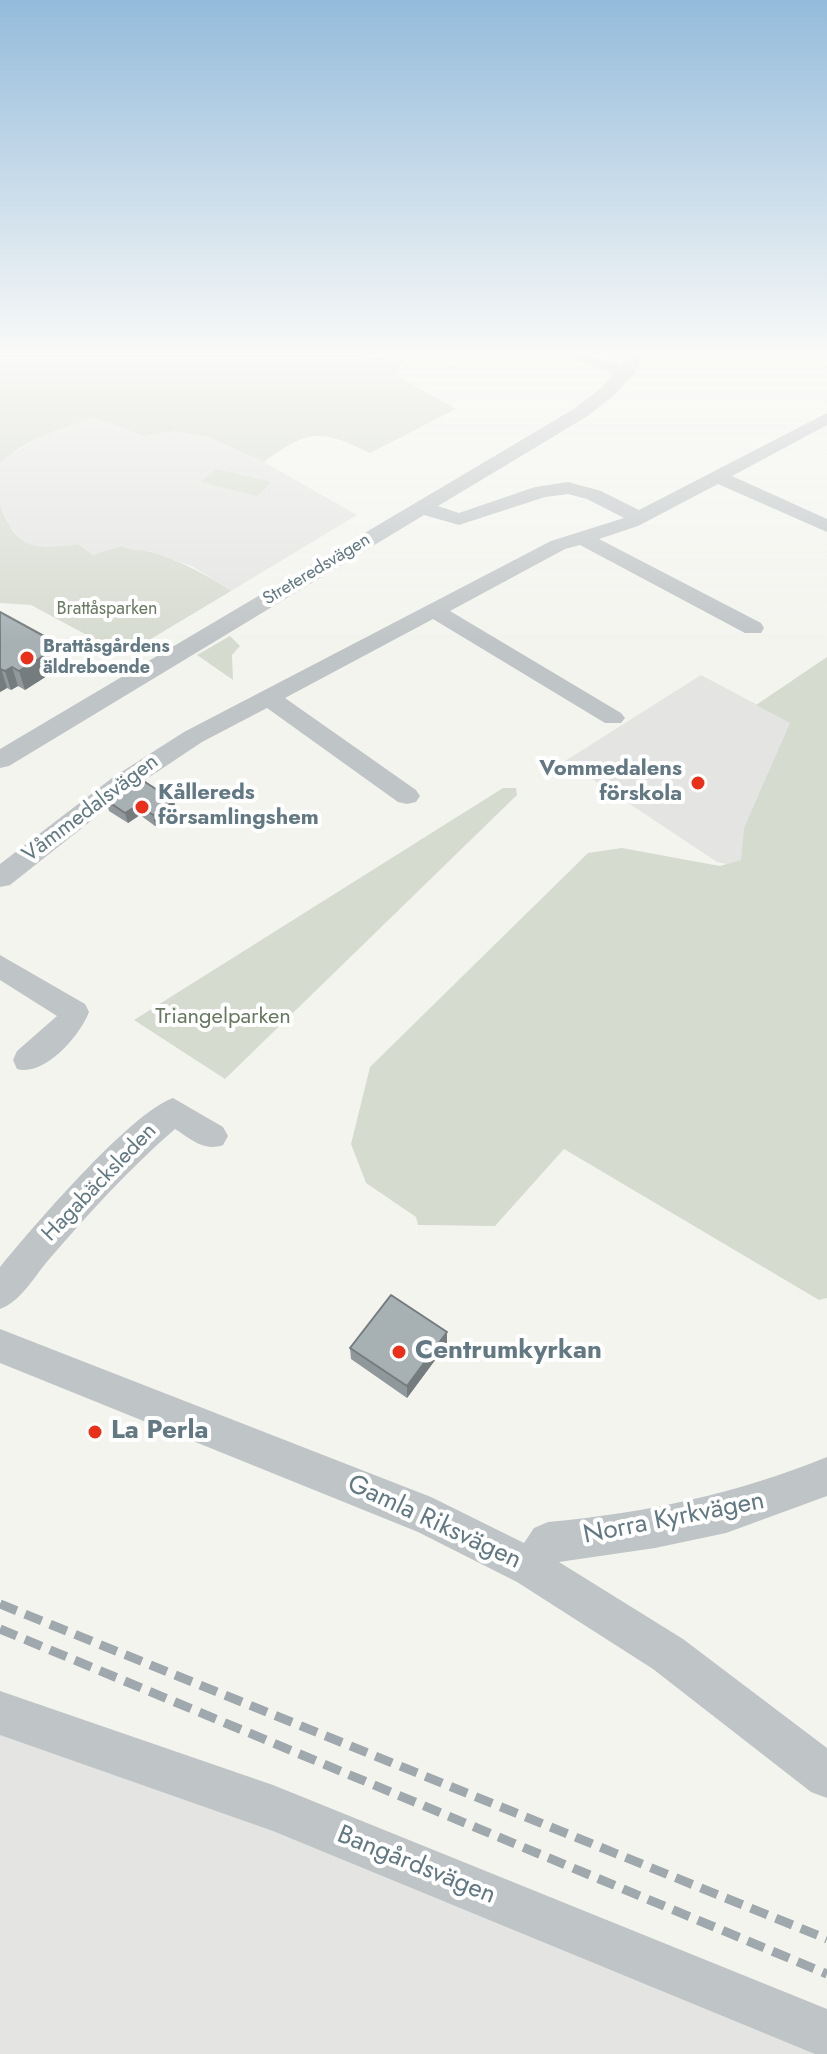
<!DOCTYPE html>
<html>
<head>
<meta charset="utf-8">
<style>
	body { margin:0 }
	canvas { display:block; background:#f4f4ef }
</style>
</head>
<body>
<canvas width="827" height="2054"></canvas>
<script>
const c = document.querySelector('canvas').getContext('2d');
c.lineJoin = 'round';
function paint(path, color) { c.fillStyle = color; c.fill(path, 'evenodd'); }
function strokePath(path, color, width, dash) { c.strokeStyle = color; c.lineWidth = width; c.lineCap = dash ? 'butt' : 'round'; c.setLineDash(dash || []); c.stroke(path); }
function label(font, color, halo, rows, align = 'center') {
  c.font = font + ' Jost,sans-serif'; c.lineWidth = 8; c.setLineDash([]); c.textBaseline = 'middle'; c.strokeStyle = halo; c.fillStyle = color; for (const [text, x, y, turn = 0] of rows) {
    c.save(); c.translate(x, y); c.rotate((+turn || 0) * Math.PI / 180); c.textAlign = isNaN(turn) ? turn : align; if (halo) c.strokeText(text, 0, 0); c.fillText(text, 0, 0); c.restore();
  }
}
paint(new Path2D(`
	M95 417 143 436 173 431 206 436 264 462 357 515 231 591 192 566 148 551 133 552 121 546 93 555 78 544 40 549 22 541 10 526 0 504V464L9 455 47 434Z
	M701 675 807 731 795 805 736 866 717 862 565 761Z
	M0 1727 485 1910 827 2049V2054H0Z`), '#e4e5e3');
paint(new Path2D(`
	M0 355H356L404 362 395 375 456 409 370 453C321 429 308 429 264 462L206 436 173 431 144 436 94 417C63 429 23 439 0 464Z
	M216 469 271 482 257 496 201 482Z
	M0 504C17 551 33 550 78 544L93 555 121 546C132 552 140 549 151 552 181 561 205 574 231 591L124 655 31 605 0 603Z
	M230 636 240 646 232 655 233 680 197 655Z
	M827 657V1298L819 1300 564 1149 495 1226 418 1225 416 1217 366 1183 351 1144 370 1067 588 853 622 848 720 866 741 860 744 828 790 723 756 705Z
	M503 788H516L517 795 225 1079 134 1020Z`), '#d6dbd0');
paint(new Path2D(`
	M443 355H460L451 361Z
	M560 355H588L621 364 628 355H645L633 375 613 396 586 417 438 506 459 513 535 487 568 482 601 491 639 510 827 413V425L732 476 827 519V532L718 484 638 526 599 539 761 623 764 628 761 633H745L580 545 565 549 450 611 621 713 625 718 621 723H605L433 619 285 698 416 790 420 796 416 802 407 804 398 802 267 708 202 742 130 790 10 885 0 887V864L112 778 184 732 551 541 624 518 587 499 568 494 545 497 459 525 424 515 9 766 0 768V749L574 409 601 388 614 373Z
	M0 955 85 1004 89 1012C80 1036 44 1077 17 1069L13 1060 17 1051 57 1016 0 980Z
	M173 1098 223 1127 228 1136 223 1145C204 1152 191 1139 175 1129 130 1168 90 1212 51 1257 35 1275 22 1301 0 1309V1267C32 1228 130 1113 173 1098Z
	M0 1329 431 1497 524 1543 534 1528 548 1522C645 1513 736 1494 827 1457V1496L726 1533 655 1548 559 1562 683 1639 827 1748V1798L811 1792 653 1669 517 1582 418 1532 0 1363Z
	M0 1691 273 1785 827 2009V2054H815L273 1831 0 1735Z`), '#bfc4c6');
strokePath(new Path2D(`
	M0 1604 827 1939
	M0 1629 827 1974`), '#9fa8ac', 9, [18, 9]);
paint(new Path2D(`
	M0 612 56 648 61 667 25 690 18 686 11 690 7 688 0 692Z
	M106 800 174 801 176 811 155 826 140 815 128 823 109 811Z
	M447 1332V1344L407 1398 351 1359 350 1348Z`), '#90989b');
paint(new Path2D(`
	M53 641 61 667 25 690 19 671 48 644Z
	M12 667 18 686 11 690 5 671Z
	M1 668 7 688 0 692V669Z
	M174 801 176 811 155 826 153 815Z
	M138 805 140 815 128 823 125 813Z
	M447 1332V1344L407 1398V1386Z`), '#757c7e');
const building = new Path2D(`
	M0 612 53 641 48 644 56 648 19 671 12 667 5 671 0 669Z
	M139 778 174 801 153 815 138 805 125 813 106 800Z
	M391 1295 447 1332 407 1386 350 1348Z`);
paint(building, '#a7b1b4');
strokePath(building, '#757c7e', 2);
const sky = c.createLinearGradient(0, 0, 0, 643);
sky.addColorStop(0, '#94bbdb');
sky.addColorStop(0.55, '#fafaf8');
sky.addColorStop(1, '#fafaf800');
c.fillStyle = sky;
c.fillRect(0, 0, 827, 643);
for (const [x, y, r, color] of [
	[27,658,8,"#e9301a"],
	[698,783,8,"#e9301a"],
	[142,807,8,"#e9301a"],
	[399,1352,8,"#e9301a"],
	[95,1432,8,"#e9301a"]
]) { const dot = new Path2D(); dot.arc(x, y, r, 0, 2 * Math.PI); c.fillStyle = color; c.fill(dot); strokePath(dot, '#fff', 3); }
label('18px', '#627882', '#fff', [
	["Streteredsvägen",317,570,-31]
]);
label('18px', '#697961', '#fff', [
	["Brattåsparken",107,610]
]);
label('bold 18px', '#627882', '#fff', [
	["Brattåsgårdens",43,648],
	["äldreboende",43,669]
], 'left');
label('bold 22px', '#627882', '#fff', [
	["Vommedalens",682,770],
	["förskola",682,795],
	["Kållereds",158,794,"left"],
	["församlingshem",158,819,"left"]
], 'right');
label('22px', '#627882', '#fff', [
	["Våmmedalsvägen",91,809,-37],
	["Hagabäcksleden",100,1183,-46]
]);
label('22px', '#697961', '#fff', [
	["Triangelparken",223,1018]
]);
label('bold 26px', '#627882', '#fff', [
	["Centrumkyrkan",415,1352],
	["La Perla",111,1432]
], 'left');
label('26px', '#627882', '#fff', [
	["Norra Kyrkvägen",674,1519,-11],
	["Gamla Riksvägen",434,1523,25],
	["Bangårdsvägen",416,1866,22]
]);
</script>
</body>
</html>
